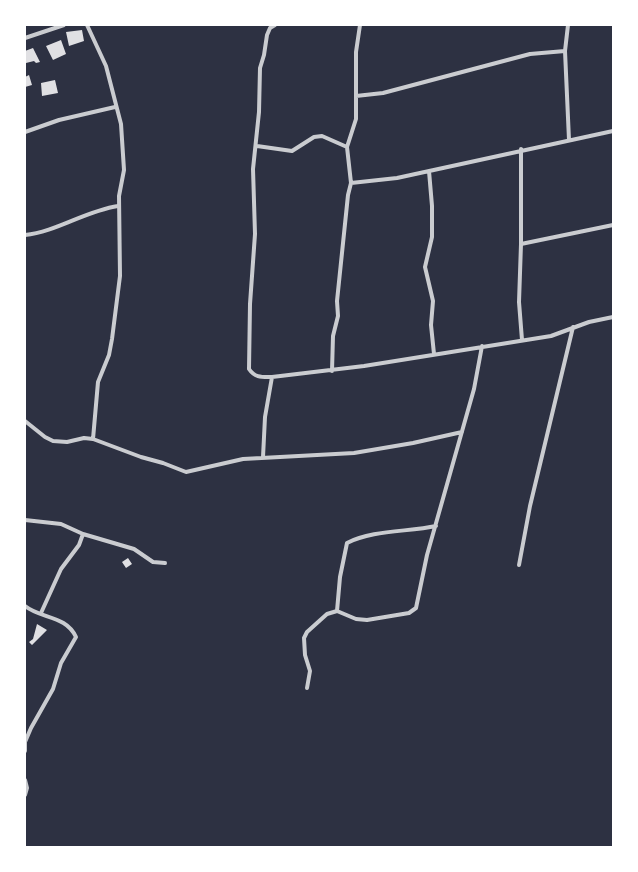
<!DOCTYPE html>
<html>
<head>
<meta charset="utf-8">
<style>
	body { margin:0 }
	#map { position:relative; width:638px; height:872px; overflow:hidden; background:#2d3142; font-family:Jost,sans-serif }
	canvas { display:block }
	.frame { position:absolute; inset:0; border:26px solid #fff; pointer-events:none }
</style>
</head>
<body>
<div id="map">
<canvas width="638" height="872"></canvas>
<div class="frame"></div>
</div>
<script>
const c = document.querySelector('canvas').getContext('2d');
c.lineJoin = 'round';
function paint(path, color) { c.fillStyle = color; c.fill(path, 'evenodd'); }
function strokePath(path, color, width, dash) { c.strokeStyle = color; c.lineWidth = width; c.lineCap = dash ? 'butt' : 'round'; c.setLineDash(dash || []); c.stroke(path); }
paint(new Path2D(`
	M82 30 84 41 69 46 66 32Z
	M61 40 66 54 53 60 46 46Z
	M33 48 40 62 36 63 34 61 26 63 25 51Z
	M29 75 32 85 25 87V77Z
	M55 80 58 93 42 96 41 83Z
	M128 558 132 564 126 568 122 562Z
	M37 624 47 630 32 645 29 642 33 639Z`), '#e0e0e3');
strokePath(new Path2D(`
	M87 25 106 66 121 124 124 170 119 196 120 276 112 339 109 355 98 382 93 439
	M275 25 270 28 267 35 264 55 260 68 259 112 253 169 255 234 250 304 249 369C255 378 262 377 272 377L364 366 551 336 589 322 613 317
	M568 25 565 51 569 140
	M25 38 64 25
	M356 96 383 93 530 54 565 51
	M25 132 59 120 115 107
	M257 146 292 151 314 137 322 136 347 147
	M521 149V244L519 302 522 340
	M429 171 432 206V237L425 267 433 301 431 325 434 354
	M351 183 397 178 613 131
	M25 235C56 232 85 211 118 206
	M521 244 613 225
	M332 371 333 336 338 316 337 301 348 195 351 183 347 147 356 119V52L360 25
	M25 421 45 437 53 441 67 442 84 438 93 439 141 457 163 463 186 472 243 459 354 453 413 443 462 432
	M263 457 265 417 272 377
	M25 520 61 524 83 534 134 549 153 562 165 563
	M519 565 530 506 573 327
	M25 606C41 619 66 615 76 637L61 663 53 689 31 728 25 742V751
	M337 611 340 577 347 543C372 530 408 532 436 526
	M41 613 61 569 79 545 83 534
	M307 688 310 671 305 655 304 638 307 632 327 614 337 611 356 619 367 620 409 613 416 608 427 555 474 389 482 346
	M25 780 27 788 25 795`), '#caccd0', 4);
</script>
</body>
</html>
